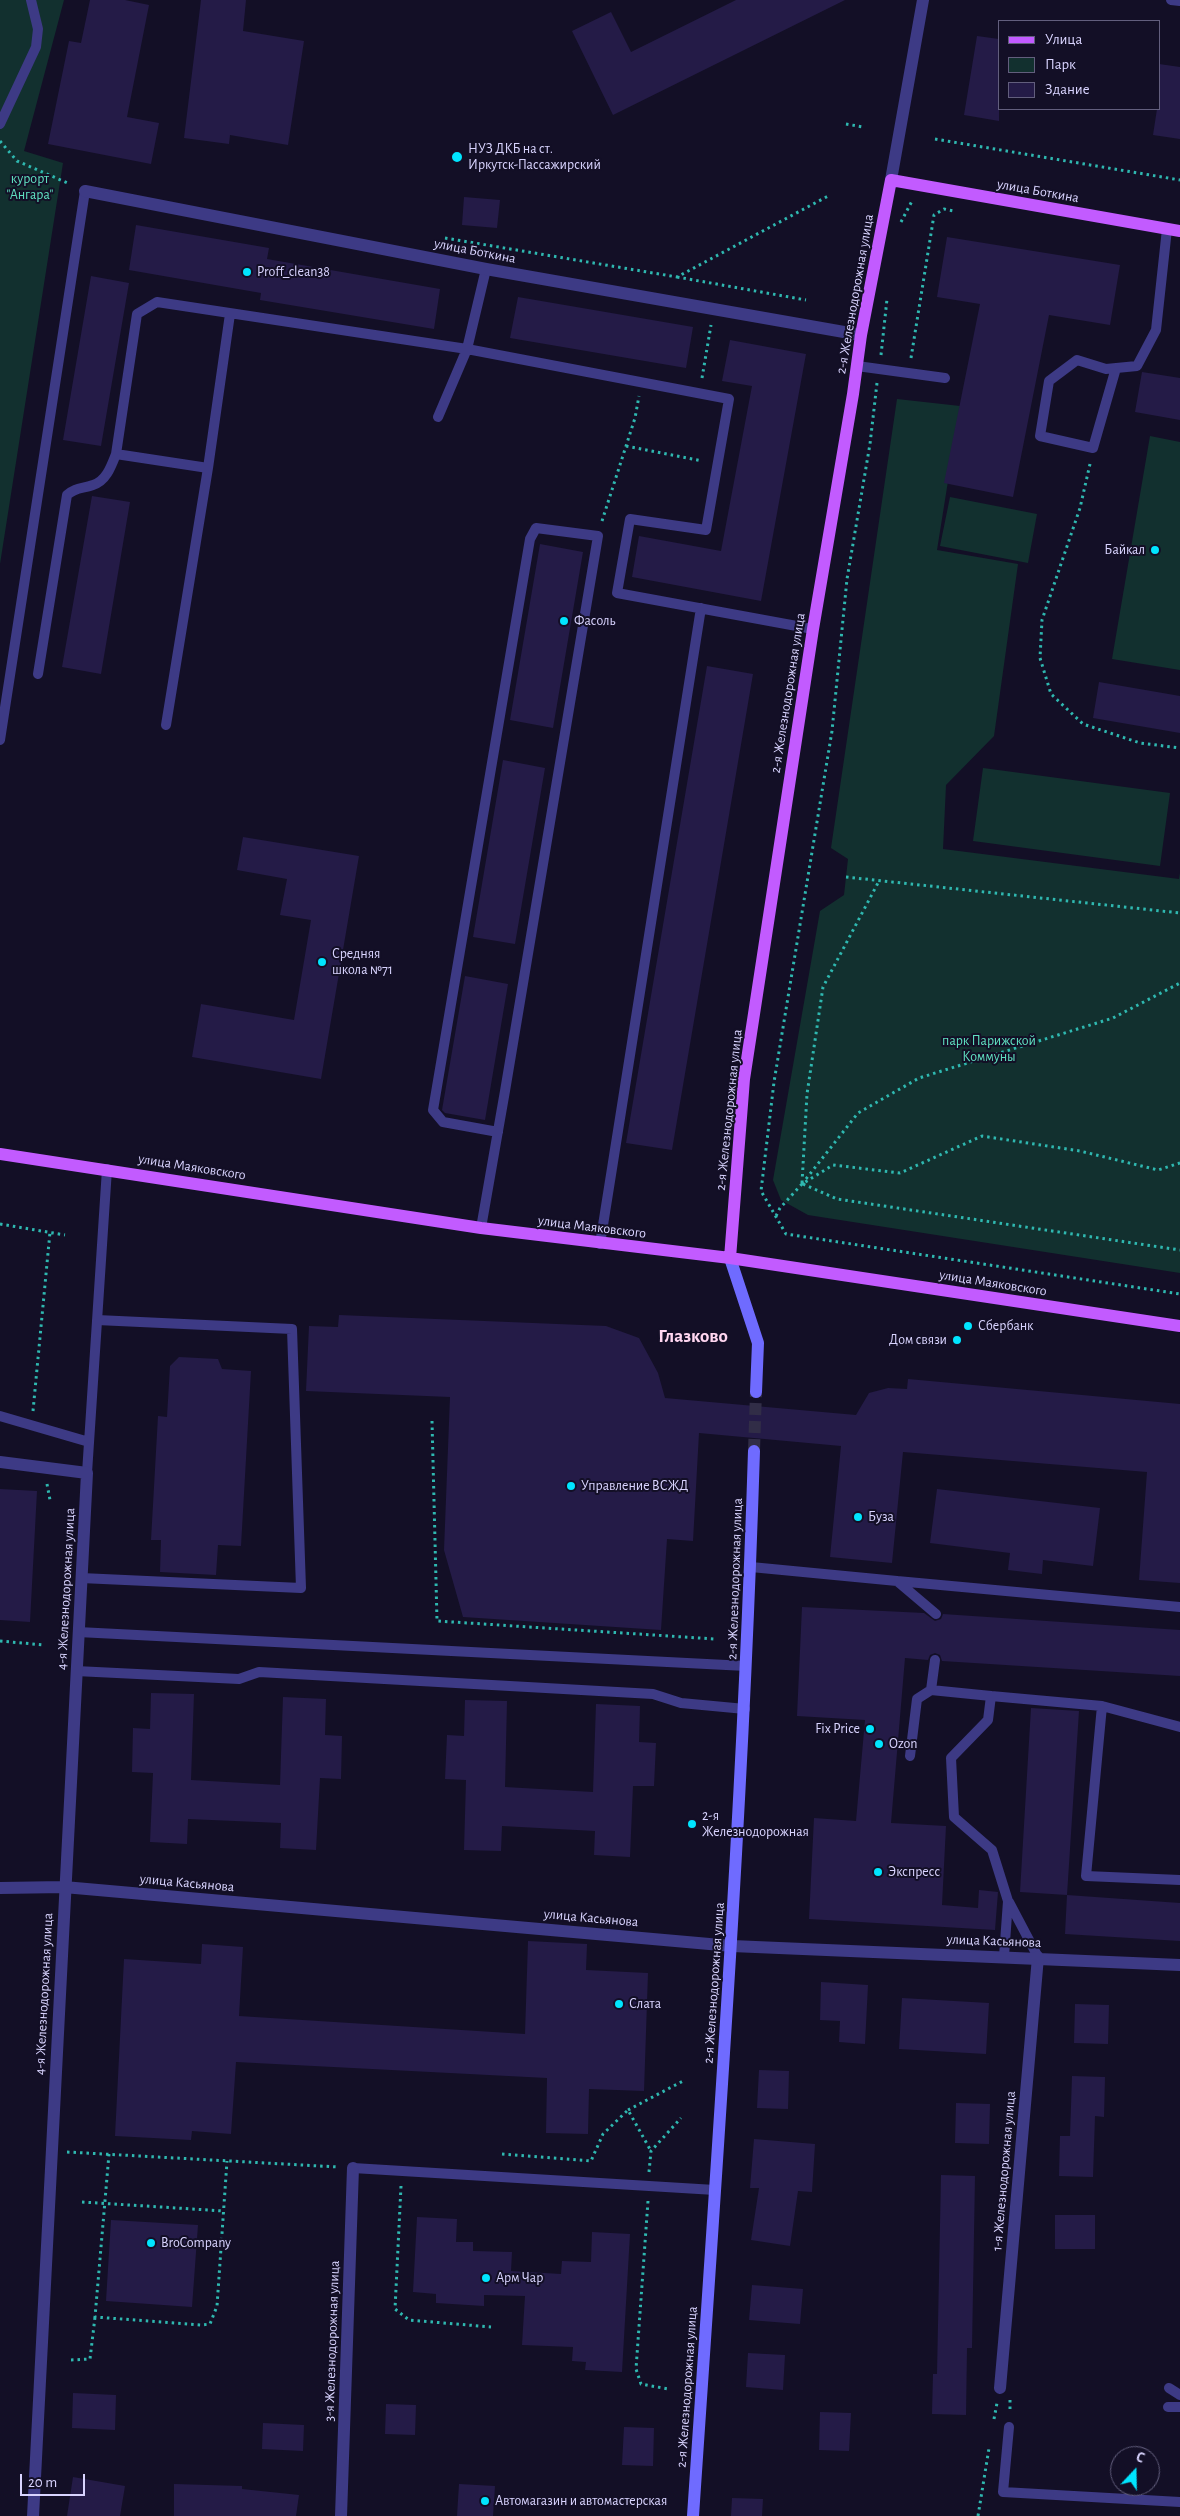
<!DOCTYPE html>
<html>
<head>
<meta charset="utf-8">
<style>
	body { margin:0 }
	#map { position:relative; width:1180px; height:2516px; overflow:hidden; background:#130f26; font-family:"Alegreya Sans",sans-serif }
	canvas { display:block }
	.legend { position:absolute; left:998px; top:20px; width:162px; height:90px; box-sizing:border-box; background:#130f26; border:1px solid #625e7d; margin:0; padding:6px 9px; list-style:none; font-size:15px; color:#d9d4ff }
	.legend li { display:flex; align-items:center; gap:10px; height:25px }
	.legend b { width:25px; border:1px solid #625e7d }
	.north { position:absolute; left:1110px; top:2446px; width:50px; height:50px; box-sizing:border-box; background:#130f26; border:1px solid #625e7d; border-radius:50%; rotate:21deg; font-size:14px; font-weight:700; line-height:20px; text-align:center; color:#d9d4ff }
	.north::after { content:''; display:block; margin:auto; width:18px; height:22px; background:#00e5ff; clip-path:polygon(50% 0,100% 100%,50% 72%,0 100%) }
	.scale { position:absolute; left:20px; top:2474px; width:65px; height:22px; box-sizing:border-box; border:2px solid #d9d4ff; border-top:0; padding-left:6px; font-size:15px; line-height:18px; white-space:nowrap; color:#d9d4ff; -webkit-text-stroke:4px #130f26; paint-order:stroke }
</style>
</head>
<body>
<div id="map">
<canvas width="1180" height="2516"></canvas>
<ul class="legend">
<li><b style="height:6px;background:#c25bff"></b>Улица</li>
<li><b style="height:14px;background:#12302f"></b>Парк</li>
<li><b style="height:14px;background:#241b47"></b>Здание</li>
</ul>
<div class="north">С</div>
<div class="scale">20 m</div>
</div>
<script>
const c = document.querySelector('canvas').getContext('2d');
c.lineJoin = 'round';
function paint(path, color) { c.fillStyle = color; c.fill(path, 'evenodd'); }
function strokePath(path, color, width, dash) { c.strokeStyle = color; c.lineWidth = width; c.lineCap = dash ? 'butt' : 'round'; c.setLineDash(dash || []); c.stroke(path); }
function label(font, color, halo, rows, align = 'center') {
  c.font = font + ' "Alegreya Sans",sans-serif'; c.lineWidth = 4; c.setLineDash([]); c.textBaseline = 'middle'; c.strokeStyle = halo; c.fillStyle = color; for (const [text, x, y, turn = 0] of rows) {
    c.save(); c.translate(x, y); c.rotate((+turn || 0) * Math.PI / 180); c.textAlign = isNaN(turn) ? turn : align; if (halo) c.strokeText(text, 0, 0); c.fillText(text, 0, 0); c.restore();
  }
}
paint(new Path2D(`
	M0 0H64L24 151 63 163 0 564Z
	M897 399 960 406 937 550 1018 564 994 736 946 785 943 849 1179 879 1180 873V1273L808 1215 781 1200 773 1180 820 911 844 895 848 859 831 848Z
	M1150 436 1180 442V670L1112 659Z
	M950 497 1037 514 1028 563 940 546Z
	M983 768 1170 793 1160 866 973 841Z`), '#12302f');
paint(new Path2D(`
	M90 0H125L149 5 127 117 159 123 151 164 48 144 69 41 81 43Z
	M201 0H246L243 31 304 41 288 145 230 135 229 144 184 138Z
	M736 0H845L613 115 572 31 611 12 631 52Z
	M977 36 999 39V121L964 115Z
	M1159 64 1180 67V139L1153 135 1157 109H1159Z
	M464 197 500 200 497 228 462 225Z
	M136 225 269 248 267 259 440 289 434 329 260 300 261 293 129 270Z
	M947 237 1120 265 1110 325 1049 315 1013 497 944 483 980 304 937 297Z
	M91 276 129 283 101 446 63 440Z
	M518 297 693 327 686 368 510 338Z
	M730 340 806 354 761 601 632 577 639 536 721 551 752 386 722 381Z
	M1142 372 1180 378V420L1135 412Z
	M92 496 130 502 101 674 62 667Z
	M540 544 583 552 553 728 510 720Z
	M707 666 753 674 672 1150 626 1143Z
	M1099 682 1180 696V733L1093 718Z
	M503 760 545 768 515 944 473 937Z
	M243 837 359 856 321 1079 192 1057 201 1004 294 1020 311 920 280 915 287 879 237 870Z
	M465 976 508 984 485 1120 445 1113 442 1110Z
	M339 1315 606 1326 639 1338 658 1373 665 1398 856 1415 869 1393 888 1388 907 1389 908 1379 1180 1404V1583L1139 1580 1147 1472 903 1452 892 1563 830 1557 841 1446 699 1433 693 1541 667 1539 661 1630 463 1617 444 1550 450 1397 306 1391 309 1326 338 1327Z
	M179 1357 218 1359 222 1369 251 1371 241 1546 218 1545 216 1575 160 1572 161 1540H151L158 1416 167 1417 170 1366Z
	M0 1489 37 1491 30 1622 0 1620Z
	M937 1489 1100 1508 1093 1566 1043 1560 1042 1574 1008 1570 1010 1553 930 1543Z
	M802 1607 924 1613 935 1621 941 1619 943 1614 1180 1630V1676L942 1661 940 1655 935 1653 930 1655 928 1660 905 1658 891 1823 946 1826 942 1905 978 1908 979 1890 998 1892 995 1930 809 1919 814 1818 856 1821 865 1720 797 1716Z
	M151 1693 194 1694 191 1780 280 1785 283 1697 326 1699 325 1735 342 1736 341 1779 320 1778 316 1850 280 1848 281 1823 188 1819 187 1844 150 1842 153 1773 132 1772 133 1728 150 1729Z
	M465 1700 507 1701 505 1787 593 1792 596 1704 640 1706 639 1742 656 1743 654 1786H633L630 1857 594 1855 595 1831 502 1826 501 1851 464 1850 466 1780 445 1779 447 1735 464 1736Z
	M1031 1708 1079 1711 1067 1895 1020 1892Z
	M1067 1895 1180 1903V1941L1065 1934Z
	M528 1941 587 1944 586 1970 648 1973 644 2091 589 2089 588 2134 546 2133 547 2078 236 2062 231 2134 192 2131 191 2140 115 2136 124 1959 201 1964 202 1944 243 1947 239 2016 525 2034Z
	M821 1982 868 1985 865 2044 839 2042 840 2021 820 2020Z
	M902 1998 989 2003 986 2054 899 2049Z
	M1075 2004 1109 2005 1108 2044 1074 2043Z
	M759 2070 789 2071 788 2109 757 2108Z
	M1072 2076 1105 2077 1104 2117 1095 2116 1093 2177 1059 2176 1060 2136H1070Z
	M956 2103 990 2104 989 2144 955 2143Z
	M754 2139 815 2144 812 2192 798 2191 790 2246 751 2240 759 2188H750Z
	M941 2175 975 2176 972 2348H967L966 2415 932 2414 933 2374H937Z
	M1055 2215H1095V2249H1055Z
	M417 2217 457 2219 456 2242H473V2251L512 2252 511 2271 561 2274 562 2261 591 2262 592 2232 630 2234 622 2372 585 2370 586 2362 572 2361 573 2347 522 2345 525 2296 484 2295V2306L436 2303V2294L413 2292Z
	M111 2220 198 2225 192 2307 106 2301Z
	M752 2285 803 2289 800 2324 749 2320Z
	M748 2353 785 2355 783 2390 746 2387Z
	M73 2393 116 2395 115 2430 72 2428Z
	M386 2404 416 2405 415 2435 385 2434Z
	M820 2412 851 2413 849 2451 819 2450Z
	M263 2423 304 2425 303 2451 262 2449Z
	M624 2427 654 2428 653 2466 622 2465Z
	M73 2477 125 2486 120 2516H67Z
	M174 2484 242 2486V2489L299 2495 296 2516H174Z
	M459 2484 495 2486 493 2516H457Z
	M732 2498 763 2499 762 2516H731Z`), '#241b47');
strokePath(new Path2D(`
	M754 1451 756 1392`), '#312d47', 12, [12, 6]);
strokePath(new Path2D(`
	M846 124 863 127
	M935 139 1180 180
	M0 141 17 161 70 184
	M901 222 912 201
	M445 238 677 277 830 195
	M677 277 806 300
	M881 355 887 299
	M911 358 934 215 944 209 954 211
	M702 378 711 325
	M877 383 870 444 847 579 832 731 774 1082 761 1191 786 1234 1180 1294
	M626 446 702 461
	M1090 464 1080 508 1042 620 1040 658 1051 694 1083 724 1140 743 1180 748
	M602 521 635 418 639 396
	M846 877 1180 913
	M802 1183 807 1094 823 987 879 881
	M802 1184 858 1113 919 1078 1113 1018 1180 983
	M803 1184 837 1199 1180 1250
	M776 1216 780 1208 802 1184 833 1165 900 1173 982 1136 1080 1151 1158 1170 1180 1163
	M0 1224 65 1235
	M33 1411 50 1232
	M432 1421 437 1621 715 1639
	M47 1484 50 1500
	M0 1641 44 1645
	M628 2110 683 2081
	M67 2152 338 2167
	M109 2154 95 2317 201 2325 210 2324 217 2306 227 2161
	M502 2154 591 2161 603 2134 628 2110 651 2151
	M649 2172 651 2151 681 2118
	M401 2186 395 2309 409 2320 491 2327
	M648 2201 636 2369 641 2384 668 2389
	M82 2202 224 2211
	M71 2360 90 2359 95 2317
	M1010 2400V2413
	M994 2419 997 2403
	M978 2516 989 2448`), '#2fb8b0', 3, [2.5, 4]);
strokePath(new Path2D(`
	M1171 0 1180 1
	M0 124 36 47 38 29 31 0
	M486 269 467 349 729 399 706 530 630 519 617 593 813 629
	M857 366 945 378
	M1116 368 1093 448 1040 436 1049 381 1077 360 1106 369 1137 366 1156 330 1167 229
	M116 454 208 468 230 314
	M38 674 67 495C76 487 82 489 93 485 106 481 111 467 116 454L137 314 157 302 467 349 438 417
	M166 725 208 468
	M0 740 85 191
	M481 1228C489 1182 497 1137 505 1091L598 536 536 528 530 539 433 1110 443 1122 498 1132
	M600 1244 701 608
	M0 1416 89 1442
	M87 1473 107 1169
	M751 1567 897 1581 936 1614
	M81 1578 301 1588 292 1329 97 1320
	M897 1581 1180 1607
	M78 1632 746 1666
	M935 1660 931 1690 991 1696 988 1720 951 1758 954 1817 992 1850 1008 1901 1004 1956
	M76 1671 239 1679 259 1672 653 1694 681 1703 745 1709
	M991 1696 1102 1706 1180 1727
	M1102 1706 1086 1876 1180 1880
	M910 1756 917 1699 931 1690
	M1009 1902 1038 1957
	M353 2168 715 2190
	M1169 2388 1180 2395
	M1168 2407H1180
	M1009 2427 1003 2492 1180 2502`), '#3d3a85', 10);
strokePath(new Path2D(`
	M891 180 923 0
	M85 191 486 269 861 335
	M0 1462 87 1473 33 2516
	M0 1888 64 1887 732 1946 1180 1965
	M1000 2388 1038 1957
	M341 2516 353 2168`), '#3d3a85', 12);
strokePath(new Path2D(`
	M730 1258 758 1343 756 1392
	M693 2516C717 2161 743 1807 754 1451`), '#6f6bff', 12);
strokePath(new Path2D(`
	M0 1154 481 1228 730 1258 1180 1326
	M730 1258 744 1079 813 629 853 394 861 335 891 180 1180 231`), '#c25bff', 12);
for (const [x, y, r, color] of [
	[457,157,6,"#00e5ff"],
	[247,272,5,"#00e5ff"],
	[1155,550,5,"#00e5ff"],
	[564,621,5,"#00e5ff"],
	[322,962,5,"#00e5ff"],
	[968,1326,5,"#00e5ff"],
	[957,1340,5,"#00e5ff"],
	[571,1486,5,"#00e5ff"],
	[858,1517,5,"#00e5ff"],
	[870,1729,5,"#00e5ff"],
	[879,1744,5,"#00e5ff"],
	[692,1824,5,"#00e5ff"],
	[878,1872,5,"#00e5ff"],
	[619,2004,5,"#00e5ff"],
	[151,2243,5,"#00e5ff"],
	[486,2278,5,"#00e5ff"],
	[485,2501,5,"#00e5ff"]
]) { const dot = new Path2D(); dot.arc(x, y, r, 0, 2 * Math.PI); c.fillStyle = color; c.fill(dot); strokePath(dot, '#130f26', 2); }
label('14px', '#d9d4ff', '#130f26', [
	["НУЗ ДКБ на ст.",468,149],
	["Иркутск-Пассажирский",468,165],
	["Proff_clean38",257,272],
	["Байкал",1145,550,"right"],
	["Фасоль",574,621],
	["Средняя",332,954],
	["школа №71",332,970],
	["Сбербанк",978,1326],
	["Дом связи",947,1340,"right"],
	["Управление ВСЖД",581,1486],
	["Буза",868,1517],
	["Fix Price",860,1729,"right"],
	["Ozon",889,1744],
	["2-я",702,1816],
	["Железнодорожная",702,1832],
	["Экспресс",888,1872],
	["Слата",629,2004],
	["BroCompany",161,2243],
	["Арм Чар",496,2278],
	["Автомагазин и автомастерская",495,2501]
], 'left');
label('14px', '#5fe0c0', '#130f26', [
	["курорт",30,179],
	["\"Ангара\"",30,195],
	["парк Парижской",989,1041],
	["Коммуны",989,1057]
]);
label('14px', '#d9d4ff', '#130f26', [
	["улица Боткина",1038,191,10],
	["улица Боткина",475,251,11],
	["2-я Железнодорожная улица",855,294,-80],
	["2-я Железнодорожная улица",788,693,-81],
	["2-я Железнодорожная улица",729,1110,-84],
	["улица Маяковского",192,1167,9],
	["улица Маяковского",592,1227,7],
	["улица Маяковского",993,1283,9],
	["2-я Железнодорожная улица",735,1579,-88],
	["4-я Железнодорожная улица",66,1589,-87],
	["улица Касьянова",187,1883,5],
	["улица Касьянова",591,1918,5],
	["улица Касьянова",994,1941,2],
	["2-я Железнодорожная улица",714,1983,-86],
	["4-я Железнодорожная улица",44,1994,-87],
	["1-я Железнодорожная улица",1004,2171,-85],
	["3-я Железнодорожная улица",332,2341,-88],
	["2-я Железнодорожная улица",687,2387,-86]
]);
label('bold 19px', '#ffd6f0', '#130f26', [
	["Глазково",693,1336]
]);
</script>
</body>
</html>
